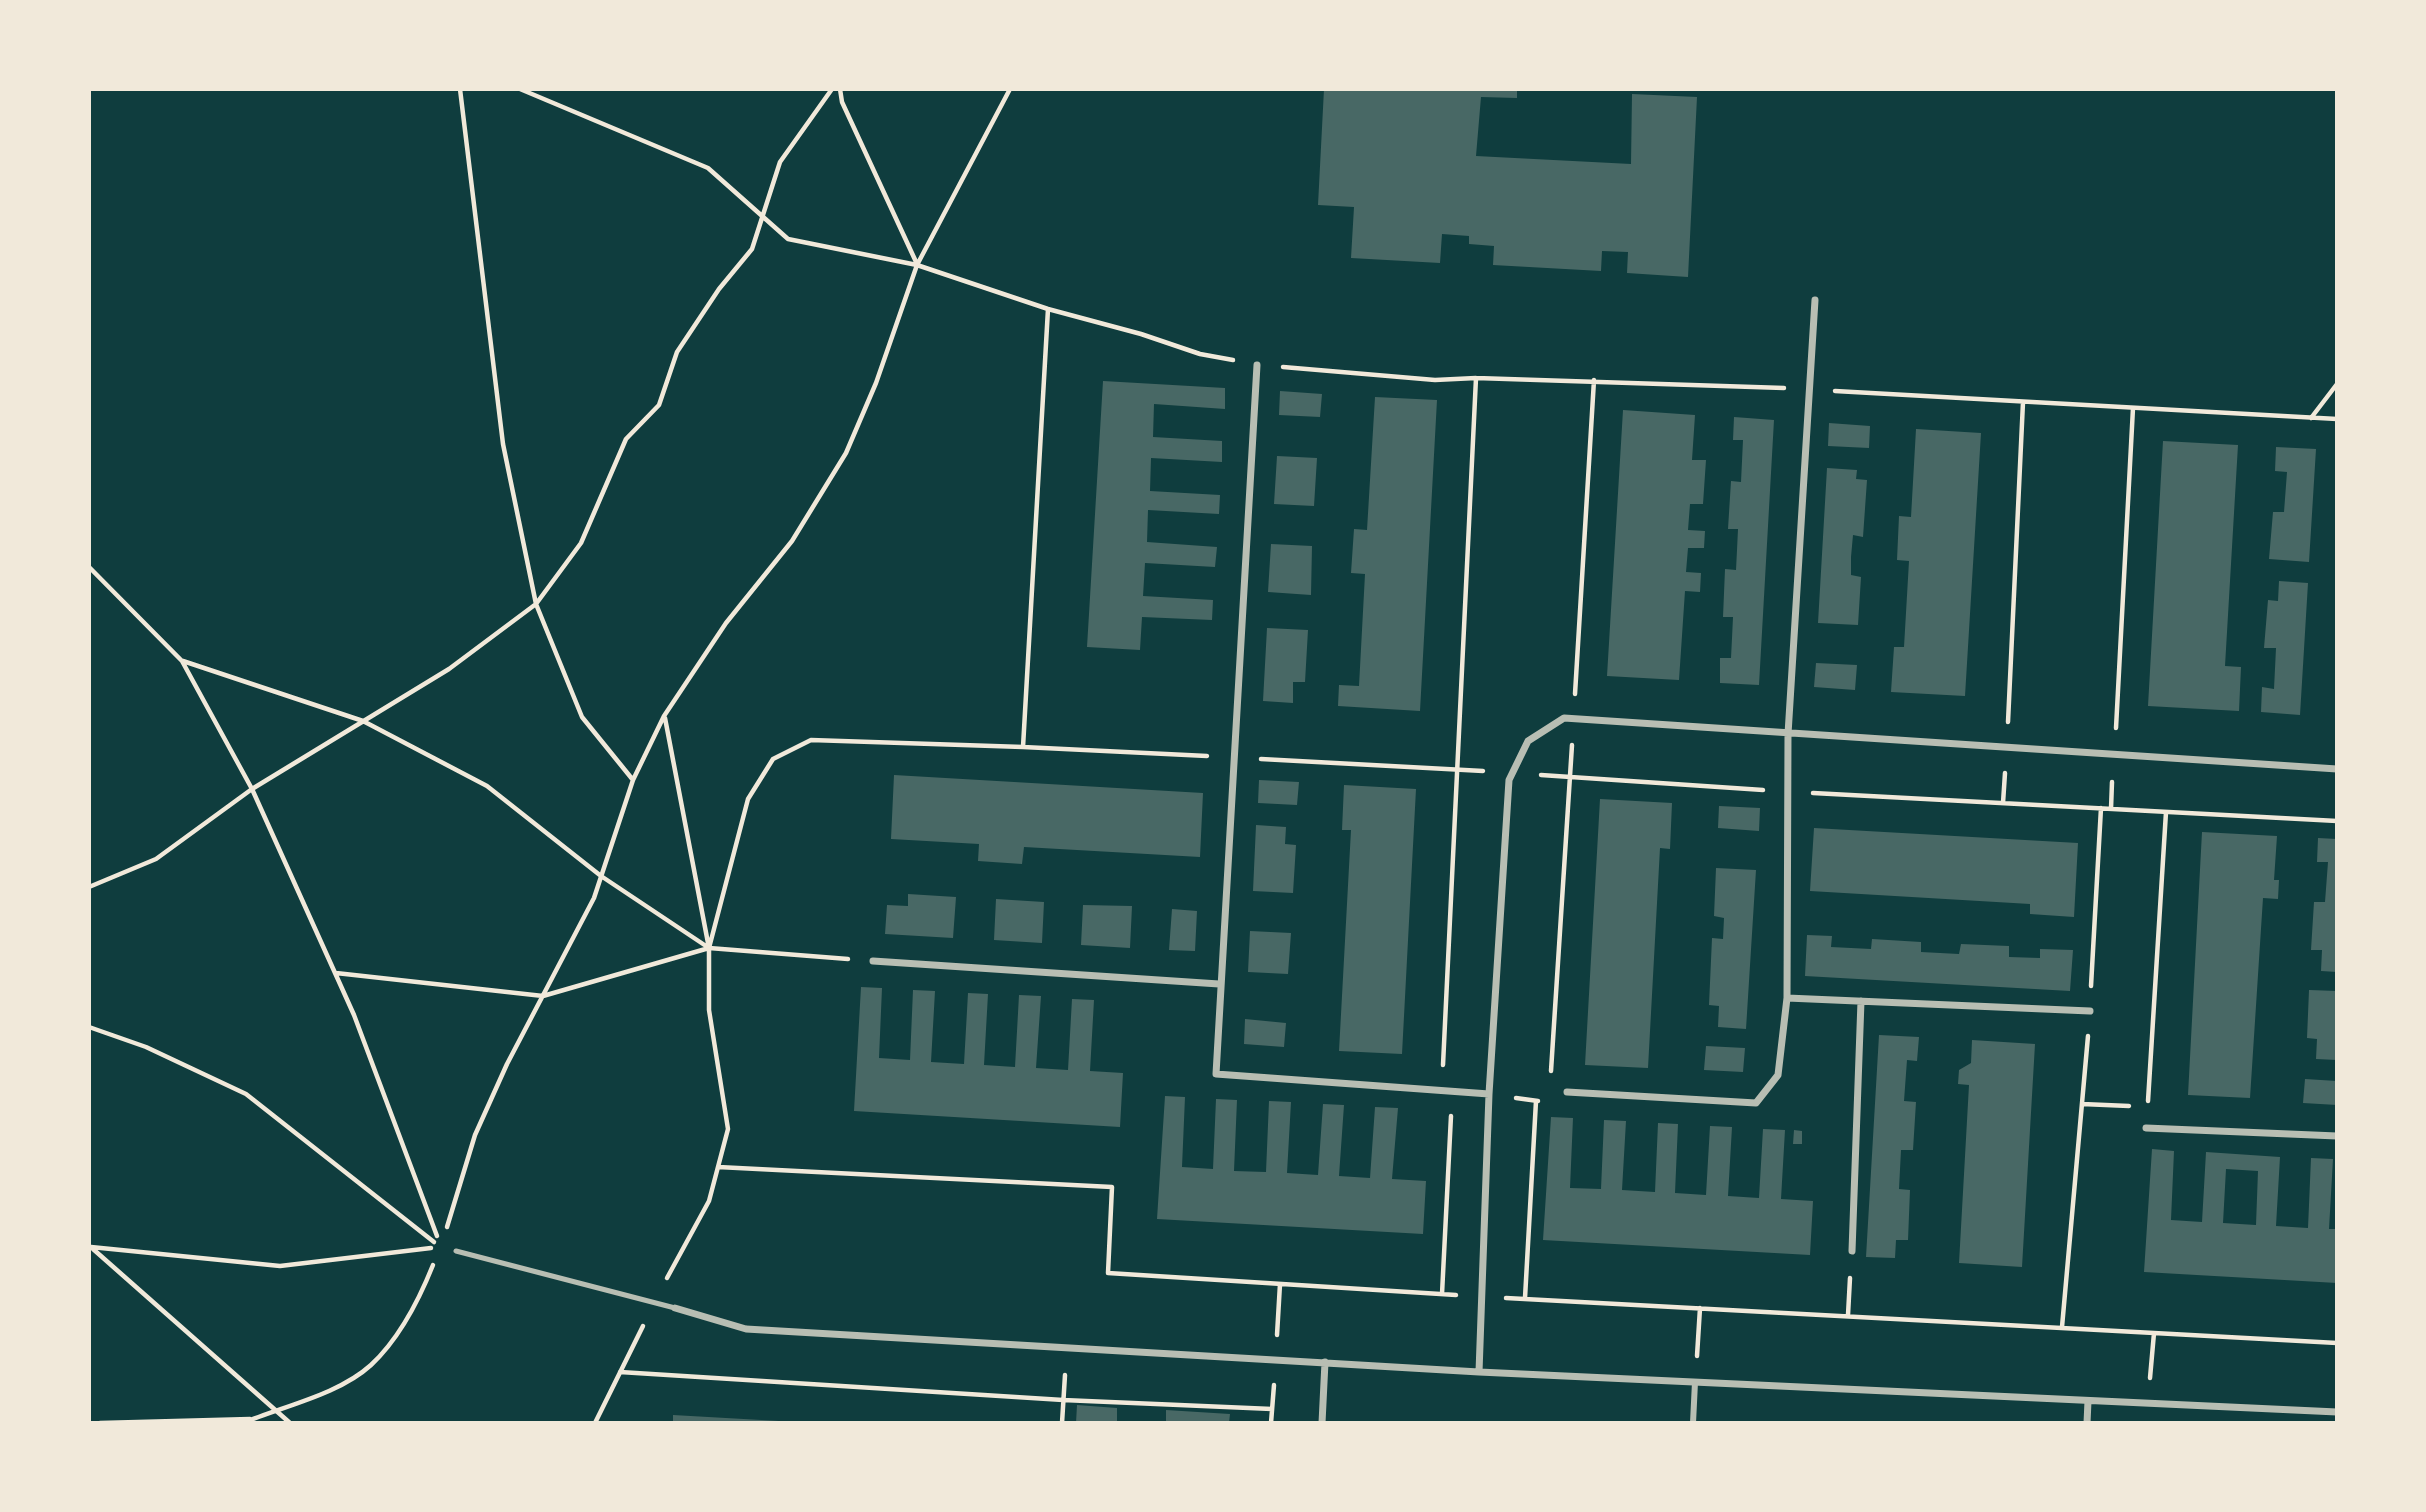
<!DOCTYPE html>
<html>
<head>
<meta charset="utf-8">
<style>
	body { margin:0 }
	#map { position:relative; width:2426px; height:1512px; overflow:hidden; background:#0f3d3e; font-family:Quicksand,sans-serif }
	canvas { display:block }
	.frame { position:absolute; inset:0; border:91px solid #f1e9da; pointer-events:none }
</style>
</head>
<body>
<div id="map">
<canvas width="2426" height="1512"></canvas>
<div class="frame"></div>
</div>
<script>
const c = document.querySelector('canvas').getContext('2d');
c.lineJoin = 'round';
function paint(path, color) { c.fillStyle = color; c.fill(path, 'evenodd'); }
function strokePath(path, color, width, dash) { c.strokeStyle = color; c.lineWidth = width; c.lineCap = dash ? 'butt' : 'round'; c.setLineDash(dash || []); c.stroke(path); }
paint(new Path2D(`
	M1324 89H1517V98L1481 97 1476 156 1631 164 1632 94 1697 97 1688 277 1627 273 1628 252 1602 251 1601 271 1493 265 1494 246 1469 244V236L1442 234 1440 263 1351 258 1354 207 1318 205Z
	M1103 381 1225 388V409L1154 404 1153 437 1222 441V462L1151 458 1150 491 1220 495 1219 514 1148 510 1147 542 1217 547 1215 567 1145 563 1143 596 1213 600 1212 620 1142 617 1140 650 1087 647Z
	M1280 391 1322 394 1320 417 1279 415Z
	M1375 397 1437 400 1420 711 1338 706 1339 685 1359 686 1365 574 1351 573 1354 529 1367 530Z
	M1623 410 1695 415 1692 460H1706L1703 504H1690L1688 530 1705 531 1704 548H1688L1686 572 1701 573 1700 592 1685 591 1679 680 1607 676Z
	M1734 417 1774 420 1759 685 1720 683V658H1731L1732 638 1733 617H1723L1725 569 1736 570 1737 550 1738 529H1728L1731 481 1741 482 1743 440H1733Z
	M1829 423 1870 426 1869 448 1828 446Z
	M1916 429 1981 433 1965 696 1891 692 1894 647H1904L1909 561 1897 560 1899 516 1911 517Z
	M2163 441 2238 445 2225 666 2241 667 2239 711 2148 706Z
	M2276 447 2316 449 2309 562 2269 559 2273 512H2284L2287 472 2275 471Z
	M1277 456 1317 458 1314 506 1274 504Z
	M1827 468 1857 470 1856 479 1867 480 1863 537 1853 535 1851 557V575L1861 577 1858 625 1818 623Z
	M1271 544 1312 546 1311 595 1268 592Z
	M2279 581 2308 583 2300 715 2261 712 2262 687 2274 689 2276 648H2264L2268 600 2278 601Z
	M1267 628 1308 630 1305 682H1293V703L1263 701Z
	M1816 663 1857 665 1855 690 1814 687Z
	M894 775 1203 793 1200 857 1024 847 1022 864 978 861 979 844 891 839Z
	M1259 780 1299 782 1297 805 1258 803Z
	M1344 785 1416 789 1402 1054 1339 1051 1351 830H1342Z
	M1600 799 1672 803 1670 849 1660 848 1648 1068 1585 1065Z
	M1719 806 1760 808 1759 831 1718 828Z
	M1256 825 1286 827 1285 844 1296 845 1293 893 1253 891Z
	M1814 828 2078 843 2074 917 2030 914V904L1810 891Z
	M2202 832 2277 836 2274 880H2279L2278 899 2263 898 2250 1098 2188 1095Z
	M2318 838 2337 839V972L2321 971 2322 950H2311L2314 902H2325L2328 862H2317Z
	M1716 868 1756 870 1746 1029 1718 1027 1719 1006 1709 1005 1712 938 1723 939 1724 918 1714 916Z
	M908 894 956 897 953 938 885 934 887 905 908 906Z
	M996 899 1044 902 1042 943 994 940Z
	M1083 905 1132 906 1130 948 1081 945Z
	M1172 909 1197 911 1195 951 1169 950Z
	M1250 931 1291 933 1288 974 1248 972Z
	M1807 935 1832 936 1831 947 1871 949 1872 939 1921 942V952L1959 954 1961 944 2009 946V957L2040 958V949L2073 950 2070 991 1805 976Z
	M861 987 882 988 879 1058 910 1060 913 990 935 991 931 1062 964 1064 968 993 988 994 984 1065 1015 1067 1019 995 1041 996 1036 1068 1068 1070 1072 999 1094 1000 1090 1071 1123 1073 1120 1127 854 1111Z
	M2309 990 2337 991V1060L2316 1059 2317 1039 2307 1038Z
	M1245 1019 1286 1023 1284 1047 1244 1044Z
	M1879 1035 1919 1037 1917 1061 1907 1060 1904 1101 1916 1102 1913 1150H1901L1899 1189 1910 1190 1908 1240H1896L1895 1258 1866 1257Z
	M1972 1040 2035 1044 2022 1267 1959 1263 1969 1085 1958 1084 1959 1070 1971 1063Z
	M1706 1046 1745 1048 1743 1072 1704 1070Z
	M2305 1079 2337 1081V1105L2303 1103Z
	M1165 1096 1185 1097 1182 1167 1213 1169 1216 1099 1237 1100 1234 1171 1266 1172 1269 1101 1291 1102 1287 1173 1318 1175 1323 1104 1344 1105 1339 1176 1370 1178 1375 1107 1398 1108 1392 1179 1426 1181 1423 1234 1157 1219Z
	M1551 1117 1573 1118 1570 1188 1601 1189 1604 1120 1626 1121 1622 1190 1655 1192 1658 1123 1678 1124 1675 1193 1706 1195 1710 1126 1732 1127 1728 1196 1759 1198 1763 1129 1785 1130 1781 1199 1813 1201 1810 1255 1543 1240Z
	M1794 1130 1802 1131V1144H1793Z
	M2152 1149 2174 1151 2171 1220 2202 1222 2206 1152 2280 1157 2276 1226 2308 1228 2311 1158 2333 1159 2329 1229H2337V1283L2144 1272ZM2226 1169 2258 1171 2256 1225 2223 1223Z
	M1077 1405 1117 1408V1423H1076Z
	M1166 1410 1230 1414 1229 1423H1166Z
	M673 1415 779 1421V1423H673Z`), '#486865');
strokePath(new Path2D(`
	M460 89 503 444 536 604 582 717 633 780
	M520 89 708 168 788 239 917 265 1048 309 1141 334 1200 354 1233 360
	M840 89 842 102 917 264
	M1283 367 1435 380 1476 378 1784 388
	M1835 391 2337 419
	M2311 418 2337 384
	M89 567 182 661 252 789 354 1015 437 1236
	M183 661 363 721 487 786 601 876 709 948
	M1575 694 1594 380
	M665 718 708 943
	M2008 722 2023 402
	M2116 728 2133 408
	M1023 747 1207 756
	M1261 759 1483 771
	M1541 775 1763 790
	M1813 793 2337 821
	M2003 803 2005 773
	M2111 809 2112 782
	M89 887 156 859 252 789 449 669 536 604 581 543 626 439 659 405 677 352 719 289 752 249 780 162 832 89
	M336 973 543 996 709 948 848 959
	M2091 986 2101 808
	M89 1027 146 1047 246 1094 434 1242
	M1443 1065 1476 378
	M1551 1071 1572 745
	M1516 1098 1538 1101
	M2148 1101 2166 812
	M2082 1104 2129 1106
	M718 1167 1112 1187 1108 1273 1456 1295
	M447 1227 475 1135 507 1064 594 898 633 780 664 716 726 623 792 541 846 453 876 383 917 265 1010 89
	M91 1247 280 1266 431 1248
	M93 1249 290 1423
	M667 1278 709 1201 728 1129 709 1010V948L748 799 773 759 811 740 1023 747 1048 309
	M1442 1294 1451 1116
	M1506 1298 2154 1333 2150 1378
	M1525 1298 1536 1101
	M1848 1315 1850 1278
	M2062 1327 2088 1036
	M2154 1333 2337 1343
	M1277 1335 1280 1284
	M1697 1356 1700 1308
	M620 1372 1063 1400 1272 1409
	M100 1423 250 1419
	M243 1423C283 1406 338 1395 371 1365 400 1338 419 1300 433 1265
	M595 1423 643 1326
	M1062 1423 1065 1375
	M1271 1423 1274 1385`), '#f1e9da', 4.5);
strokePath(new Path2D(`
	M456 1251 675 1308`), '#b8beb3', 5);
strokePath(new Path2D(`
	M1693 1423 1695 1382`), '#b8beb3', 6);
strokePath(new Path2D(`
	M1257 365 1216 1074 1489 1094
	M873 961 1219 984
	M1787 998 2090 1011
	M1567 1092 1756 1103 1778 1075 1787 998 1788 734 1815 300
	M2146 1128 2337 1136
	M1852 1251 1861 1001
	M675 1308 746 1329 1479 1372 2337 1412
	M1479 1372 1489 1094 1509 780 1528 741 1564 718 2337 769
	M1322 1423 1325 1362
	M2087 1423 2088 1401`), '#b8beb3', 7);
</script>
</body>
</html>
